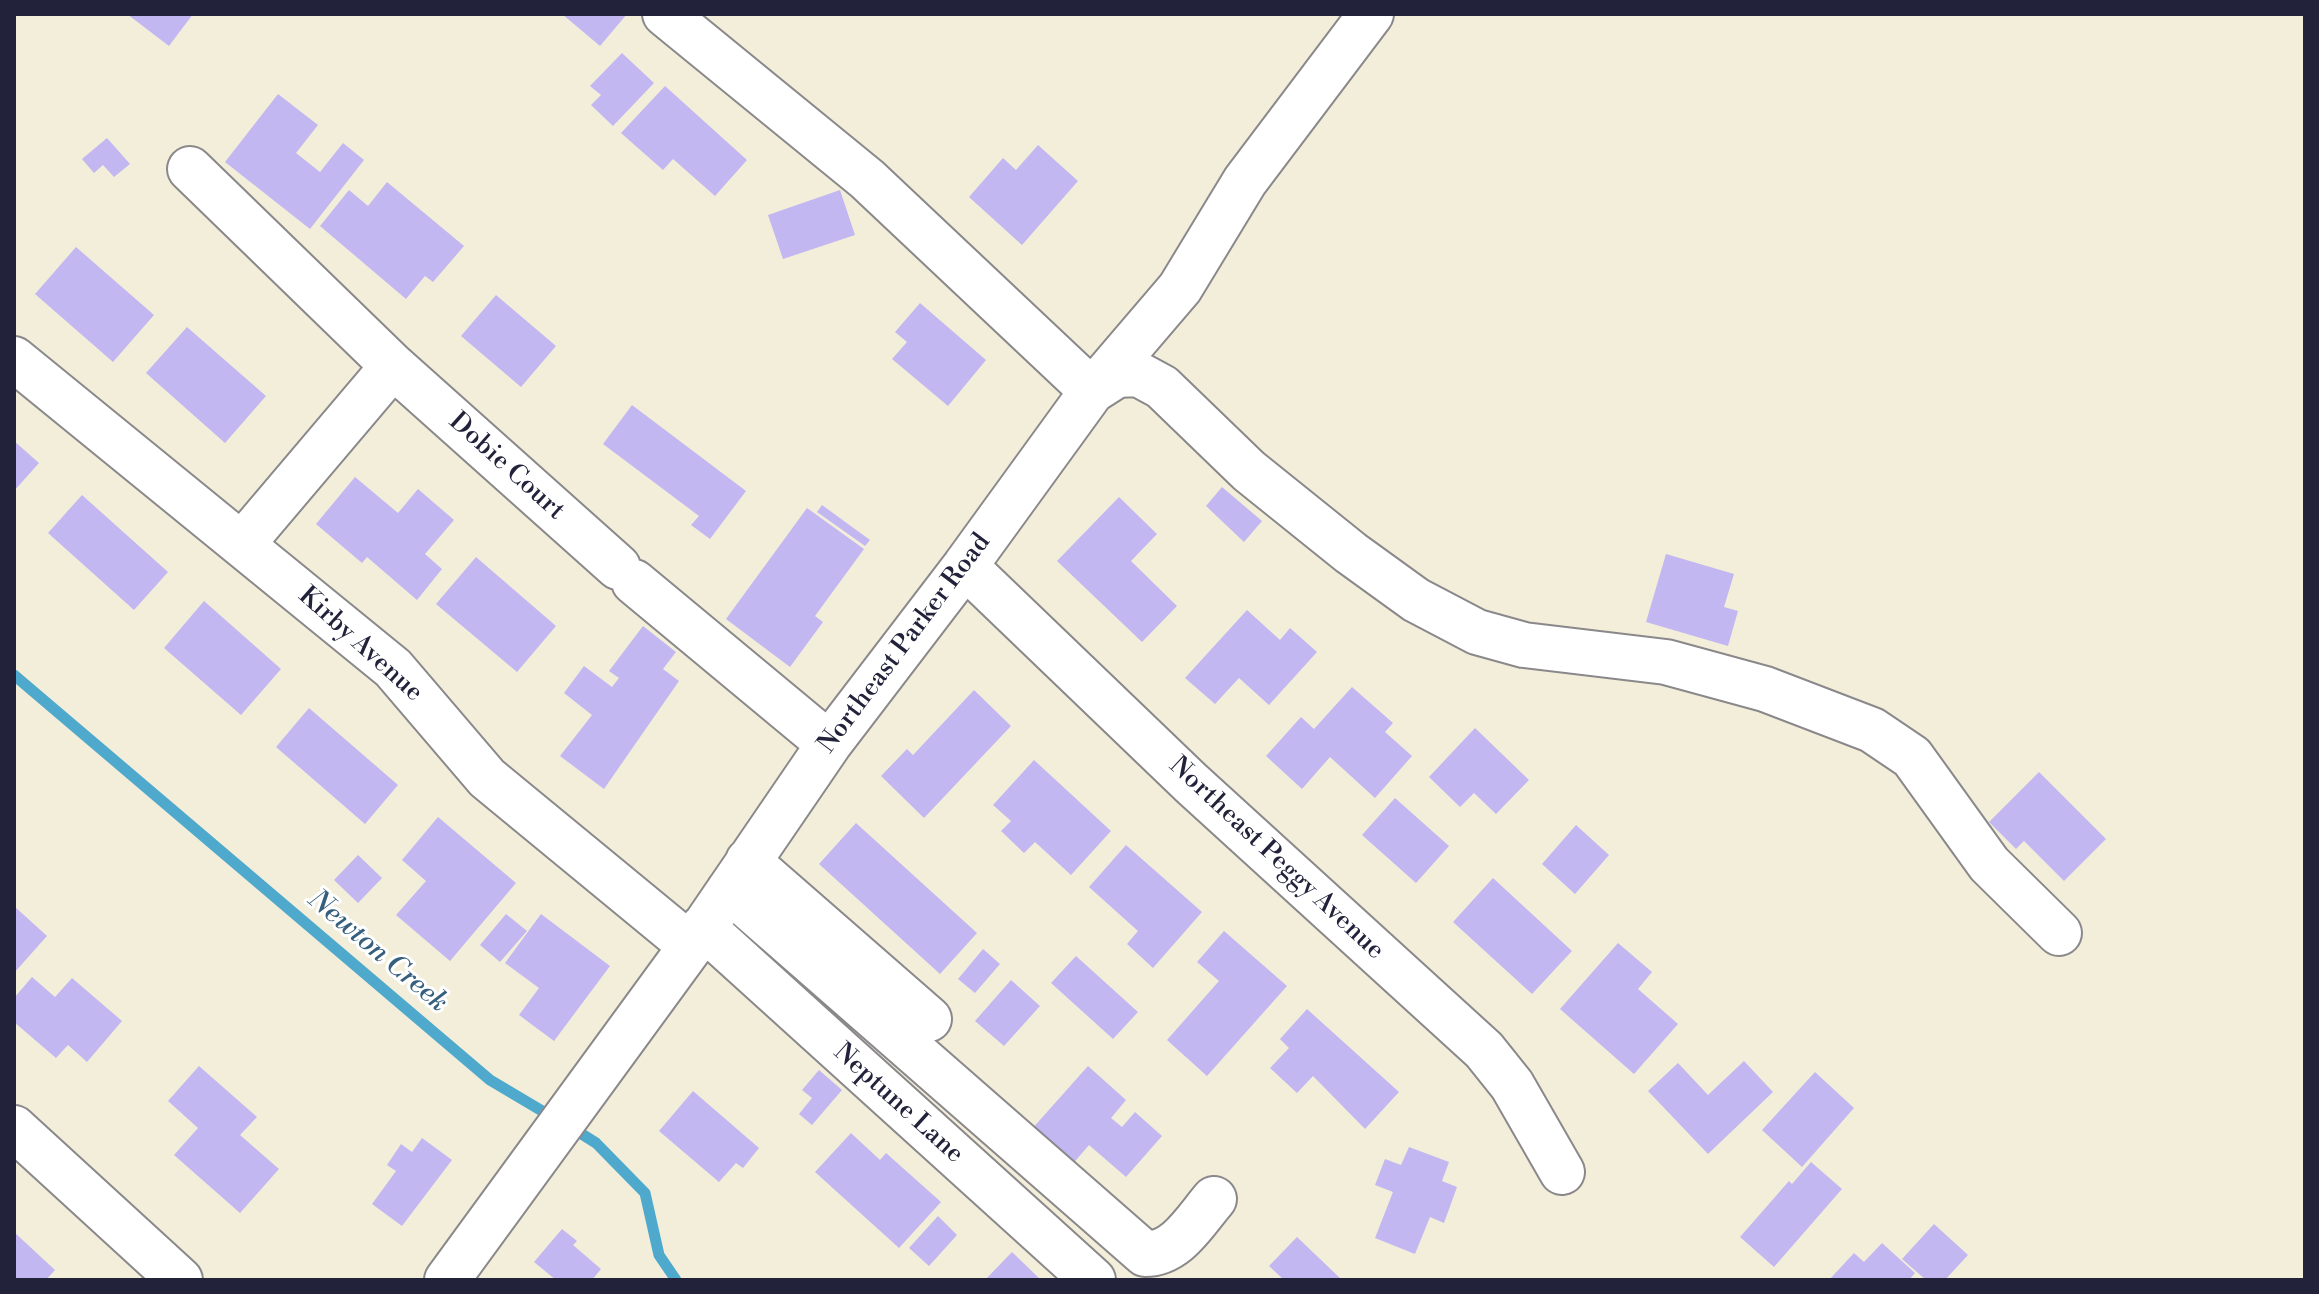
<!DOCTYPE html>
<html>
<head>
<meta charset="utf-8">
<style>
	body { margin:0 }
	#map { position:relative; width:2319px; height:1294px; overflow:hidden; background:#f3eeda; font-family:"Libre Bodoni",serif }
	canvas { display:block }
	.frame { position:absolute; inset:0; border:16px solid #22223b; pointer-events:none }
</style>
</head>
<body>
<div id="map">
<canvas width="2319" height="1294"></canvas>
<div class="frame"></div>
</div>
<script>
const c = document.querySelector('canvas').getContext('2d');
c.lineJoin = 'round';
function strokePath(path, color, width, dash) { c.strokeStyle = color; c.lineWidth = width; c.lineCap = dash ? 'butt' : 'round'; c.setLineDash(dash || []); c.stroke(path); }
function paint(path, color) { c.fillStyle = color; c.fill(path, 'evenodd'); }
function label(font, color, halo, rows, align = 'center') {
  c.font = font + ' "Libre Bodoni",serif'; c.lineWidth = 6; c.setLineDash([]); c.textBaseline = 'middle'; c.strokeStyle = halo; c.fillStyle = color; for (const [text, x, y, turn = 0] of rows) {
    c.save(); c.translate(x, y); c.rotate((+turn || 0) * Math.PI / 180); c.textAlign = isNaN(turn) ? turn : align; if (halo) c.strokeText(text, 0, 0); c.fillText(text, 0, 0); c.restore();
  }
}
strokePath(new Path2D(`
	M14 675 490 1080 554 1118
	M569 1126 596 1143 645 1193 659 1255 676 1280`), '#4fa9cd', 11);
paint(new Path2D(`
	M127 14H193L169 46Z
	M562 14H627L600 46Z
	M622 53 654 83 613 126 591 105 601 95 590 86Z
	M665 86 747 160 715 196 673 159 663 170 621 133Z
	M278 94 318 125 296 153 320 172 343 143 364 160 310 229 225 162Z
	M107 138 130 164 114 177 103 165 94 173 82 159Z
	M1038 145 1078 181 1022 245 969 197 1003 158 1016 170Z
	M387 182 464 246 433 282 425 276 406 299 320 226 349 190 368 206Z
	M840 190 855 235 783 259 768 215Z
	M76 247 154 315 113 362 35 294Z
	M496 295 556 346 521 387 461 336Z
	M920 303 986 360 948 406 892 359 907 342 895 332Z
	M187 327 266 396 225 443 146 373Z
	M632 405 746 491 710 539 691 525 699 516 603 444Z
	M14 441 39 463 14 491Z
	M355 477 398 513 418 489 454 520 425 554 442 569 417 600 367 557 362 563 316 524Z
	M1222 487 1262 521 1244 542 1206 506Z
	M82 495 168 572 134 610 48 533Z
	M1119 497 1157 534 1131 561 1177 606 1142 642 1057 561Z
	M822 505 870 540 865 546 817 512Z
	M807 508 864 549 815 616 823 622 790 667 726 619Z
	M1666 554 1734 574 1724 607 1738 611 1728 646 1646 622Z
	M476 557 556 626 517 672 436 604Z
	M204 601 281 669 241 715 164 648Z
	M1247 610 1280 640 1290 628 1317 652 1269 705 1239 678 1215 704 1185 678Z
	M643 626 676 652 663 669 679 681 604 789 560 756 592 715 564 693 584 666 612 687 619 678 609 671Z
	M1352 687 1393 723 1385 732 1412 756 1375 798 1330 757 1302 789 1266 756 1301 717 1314 729Z
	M974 690 1011 726 924 818 881 776 907 749 913 755Z
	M309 708 398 785 365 824 276 747Z
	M1475 728 1529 780 1496 814 1474 793 1460 807 1429 777Z
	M1034 760 1111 831 1071 875 1035 842 1024 853 1001 831 1011 821 993 805Z
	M2039 772 2106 839 2064 881 2024 841 2016 849 1989 822Z
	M1395 798 1449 846 1416 883 1362 835Z
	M438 817 516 883 450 961 396 915 426 881 402 860Z
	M856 823 977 933 940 974 819 864Z
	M1576 825 1609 855 1575 894 1542 864Z
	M1126 845 1202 912 1153 968 1127 944 1138 931 1089 887Z
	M358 855 382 878 358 903 334 880Z
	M1493 878 1572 951 1532 994 1453 922Z
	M14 906 47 936 14 973Z
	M506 914 527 931 500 962 480 945Z
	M541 914 610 966 554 1041 519 1015 539 988 505 963Z
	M1224 931 1287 986 1207 1076 1167 1040 1219 981 1197 962Z
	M1618 943 1652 972 1638 989 1678 1024 1634 1074 1560 1009Z
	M983 949 1000 964 975 993 958 979Z
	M1076 956 1138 1012 1113 1039 1051 983Z
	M32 977 55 997 72 978 122 1021 87 1062 68 1045 56 1058 14 1022V998Z
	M1011 980 1040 1006 1004 1046 975 1021Z
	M1307 1009 1399 1092 1365 1129 1313 1076 1297 1093 1270 1068 1289 1048 1280 1039Z
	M1744 1061 1773 1092 1708 1154 1648 1091 1678 1063 1708 1095Z
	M199 1066 257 1117 240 1135 279 1169 240 1213 174 1155 198 1128 168 1101Z
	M1088 1066 1126 1100 1111 1118 1122 1127 1135 1112 1162 1136 1126 1177 1089 1145 1064 1174 1023 1139Z
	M819 1070 842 1090 812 1125 799 1114 812 1098 802 1090Z
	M1815 1072 1854 1108 1802 1167 1762 1130Z
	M693 1091 759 1148 743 1168 736 1163 719 1182 659 1131Z
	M851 1133 880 1160 886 1153 941 1202 899 1248 815 1172Z
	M422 1138 452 1160 402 1226 372 1204 396 1171 387 1165 401 1144 412 1152Z
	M1409 1147 1449 1162 1442 1181 1457 1187 1444 1223 1430 1217 1415 1254 1375 1238 1393 1192 1375 1185 1385 1159 1401 1165Z
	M1811 1162 1842 1189 1774 1267 1740 1237 1789 1181 1792 1184Z
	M938 1216 957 1235 929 1266 909 1248Z
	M1934 1224 1968 1255 1945 1280H1926L1902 1259Z
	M562 1229 577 1241 573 1245 601 1269 592 1280H556L534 1262Z
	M14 1232 55 1270 46 1280H14Z
	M1297 1237 1342 1280H1284L1269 1266Z
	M1882 1243 1915 1273 1909 1280H1829L1854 1253 1864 1262Z
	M1012 1252 1041 1280H985Z`), '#c2b7f1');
const minor = new Path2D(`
	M665 14 867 179 1092 391
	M190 169 393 366 618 567
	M14 359 393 668 487 778 691 946
	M1092 391 1117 375 1138 374 1162 387 1249 471 1351 553 1416 600 1477 632 1524 645 1666 662 1765 689 1872 730 1912 757 1989 864 2059 933
	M243 543 393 366
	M965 566 1191 783 1484 1050 1512 1085 1562 1172
	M634 582 829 744
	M748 861 929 1019
	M729 890 1145 1254C1177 1254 1195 1221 1214 1199
	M703 927 1093 1280
	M14 1128 180 1280
	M447 1280 691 946 829 744 965 566 1092 391 1180 288 1245 181 1371 14`);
strokePath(minor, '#8a888a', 48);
strokePath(minor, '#fff', 44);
label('26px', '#22223b', '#fff', [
	["Dobie Court",506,467,42],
	["Northeast Parker Road",905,644,-53],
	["Kirby Avenue",360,645,42],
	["Northeast Peggy Avenue",1276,859,43],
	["Neptune Lane",898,1104,42]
]);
label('italic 28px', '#365f7d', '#fff', [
	["Newton Creek",377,952,40]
]);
</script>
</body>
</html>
